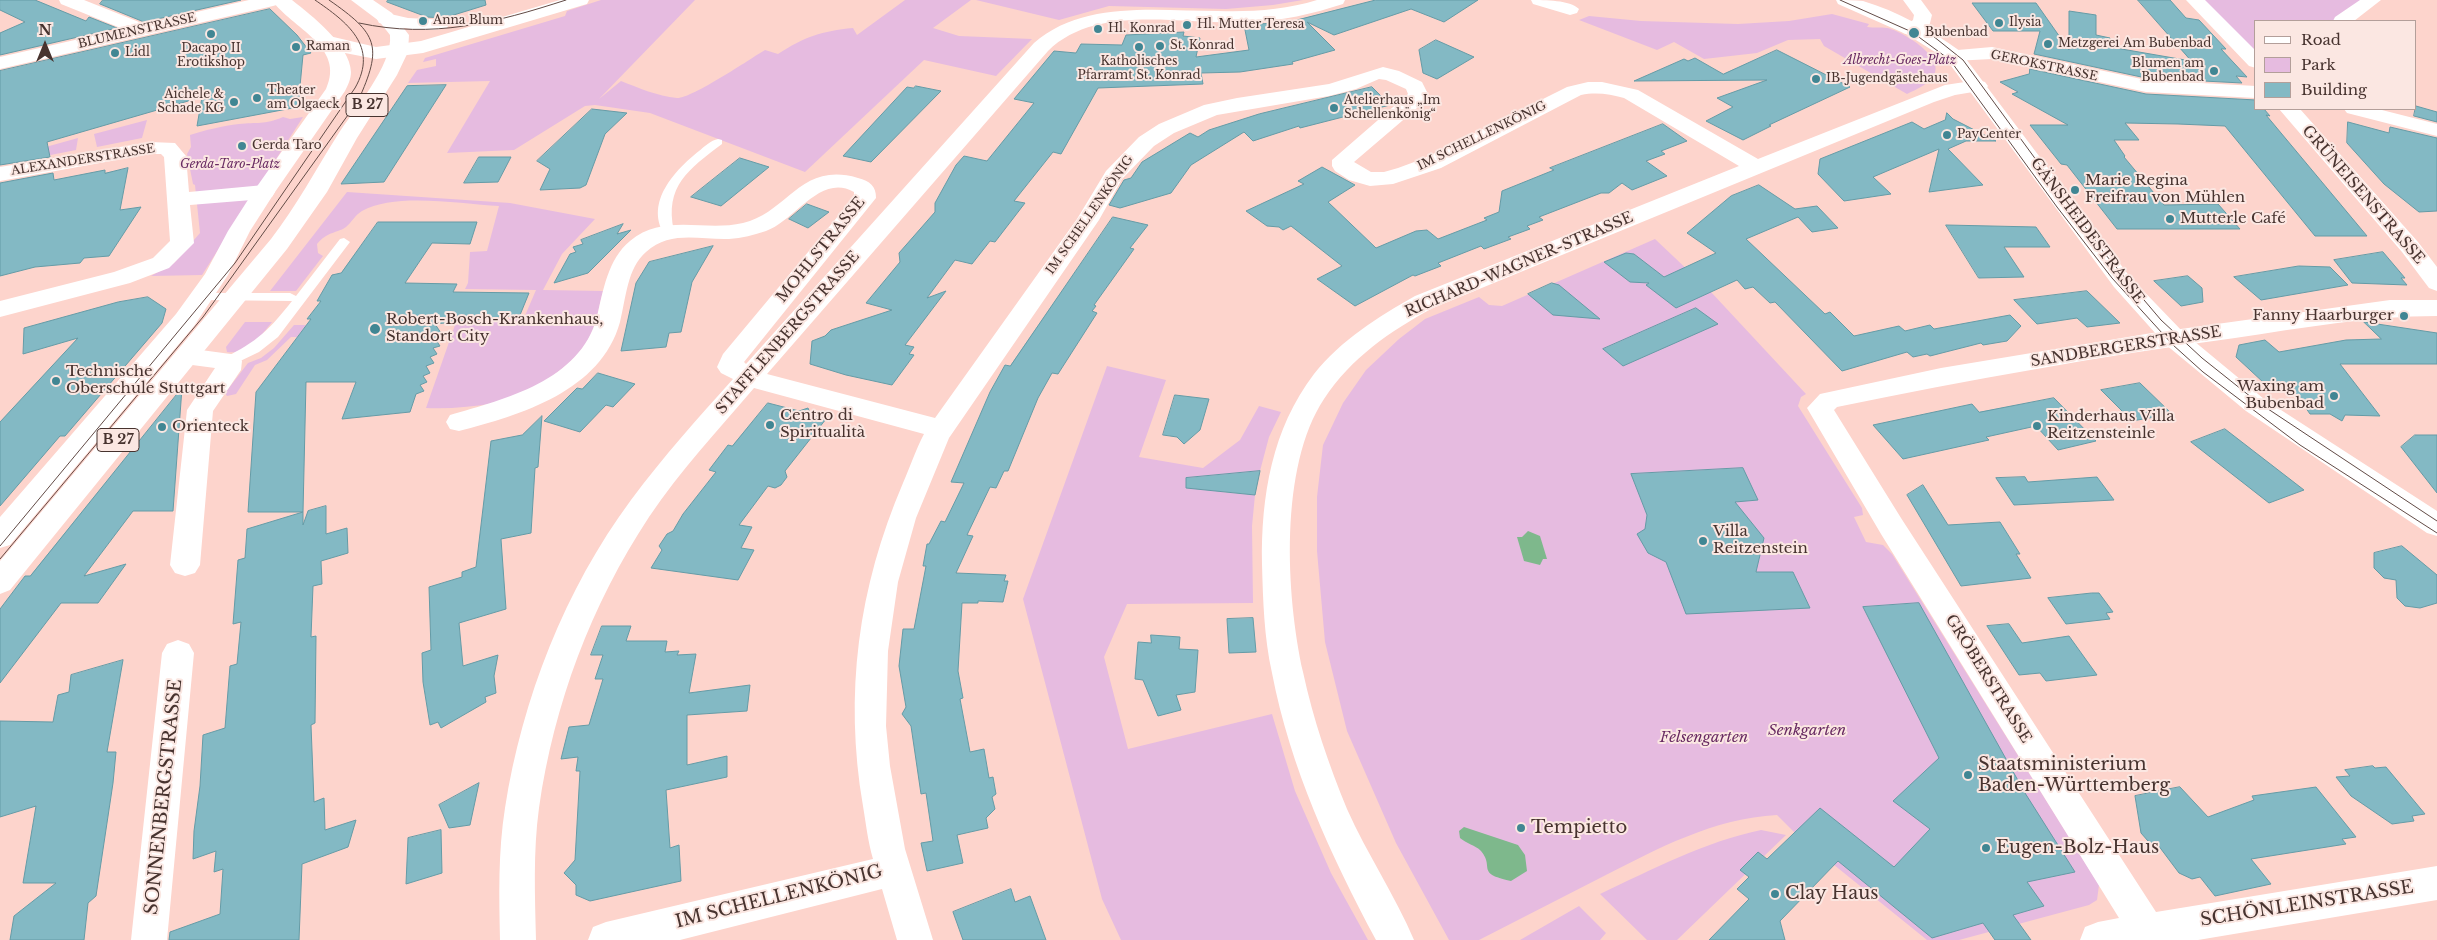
<!DOCTYPE html>
<html>
<head>
<meta charset="utf-8">
<style>
	body { margin:0 }
	#map { position:relative; width:2437px; height:940px; overflow:hidden; background:#fdd4cc; font-family:"Libre Baskerville",serif }
	canvas { display:block }
	.legend { position:absolute; left:2254px; top:20px; width:162px; height:90px; box-sizing:border-box; background:#fbe7e2; border:1px solid #b39f9a; margin:0; padding:6px 9px; list-style:none; font-size:15px; color:#47332f }
	.legend li { display:flex; align-items:center; gap:10px; height:25px }
	.legend b { width:25px; border:1px solid #b39f9a }
	.north { position:absolute; left:20px; top:20px; width:50px; height:50px; -webkit-text-stroke:4px #fbe7e2; paint-order:stroke; rotate:0deg; font-size:14px; font-weight:700; line-height:20px; text-align:center; color:#47332f }
	.north::after { content:''; display:block; margin:auto; width:18px; height:22px; background:#47332f; clip-path:polygon(50% 0,100% 100%,50% 72%,0 100%) }
</style>
</head>
<body>
<div id="map">
<canvas width="2437" height="940"></canvas>
<ul class="legend">
<li><b style="height:6px;background:#fff"></b>Road</li>
<li><b style="height:14px;background:#e6bbe0"></b>Park</li>
<li><b style="height:14px;background:#83b9c4"></b>Building</li>
</ul>
<div class="north">N</div>
</div>
<script>
const c = document.querySelector('canvas').getContext('2d');
c.lineJoin = 'round';
function paint(path, color) { c.fillStyle = color; c.fill(path, 'evenodd'); }
function strokePath(path, color, width, dash) { c.strokeStyle = color; c.lineWidth = width; c.lineCap = dash ? 'butt' : 'round'; c.setLineDash(dash || []); c.stroke(path); }
function label(font, color, halo, rows, align = 'center') {
  c.font = font + ' "Libre Baskerville",serif'; c.lineWidth = 4; c.setLineDash([]); c.textBaseline = 'middle'; c.strokeStyle = halo; c.fillStyle = color; for (const [text, x, y, turn = 0] of rows) {
    c.save(); c.translate(x, y); c.rotate((+turn || 0) * Math.PI / 180); c.textAlign = isNaN(turn) ? turn : align; if (halo) c.strokeText(text, 0, 0); c.fillText(text, 0, 0); c.restore();
  }
}
paint(new Path2D(`
	M601 0H695L599 99 621 81C639 88 657 96 677 98 691 99 750 59 765 50L778 54C804 37 822 31 853 28L857 35 905 0H971L933 28 959 36 1032 39 996 76 924 60 805 172 650 113 595 105 585 106 514 150 447 153 490 81 408 83 417 70 436 66V59L423 62 425 58 565 16 567 11Z
	M976 0H1303L1273 5 1226 9 1109 6 1059 20Z
	M2195 0H2372L2342 21H2256V55Z
	M1832 14 1869 24 1867 27C1874 28 1881 27 1887 28 1902 31 1942 55 1935 73 1930 84 1917 89 1907 94L1824 46 1820 39 1788 40 1757 53 1704 59 1674 42 1657 50 1579 20 1589 16 1641 21 1738 24 1789 21Z
	M283 117 290 119 303 117 202 275 151 276 174 263 200 233 195 185 193 184 187 154 191 147 190 135C205 130 223 126 239 124 257 122 264 125 283 117Z
	M147 120 142 138 97 147 94 134Z
	M78 138 76 150 15 162 17 155Z
	M347 192 510 203 595 219 562 254 543 290 603 291C599 306 597 322 590 336 576 366 527 396 495 403 473 407 448 409 426 408L455 325 524 318 536 290 465 289 468 283 470 252 487 251 499 206C461 204 395 192 362 211 355 215 352 222 346 227 338 233 328 231 317 244L318 253 323 256 296 291H270Z
	M1655 239 1711 292 1806 394 1801 397 1798 406 1862 508 1863 515 1854 517 1866 542 1883 545 1892 554 2099 885 2097 900 2089 905 1959 940H1927L1797 835 1777 815C1714 818 1657 849 1602 877 1561 898 1520 919 1479 940H1449L1396 843 1347 731 1325 642 1317 551V497L1323 445 1343 403 1366 370 1399 339 1425 319 1479 297 1489 305 1502 306Z
	M245 322H272C260 337 248 355 227 352L226 347Z
	M294 325H306L297 337H291L267 360 255 365 236 394 227 396 225 393 248 363 261 358 274 348Z
	M1107 366 1166 380 1139 457 1203 468 1240 440 1259 406 1281 412 1269 437 1260 471 1223 492 1255 495 1252 526 1253 603 1127 604 1104 657 1128 749 1272 714 1295 791 1331 873 1368 940H1121L1102 899 1023 599Z
	M1761 830 1786 835 1677 940H1647L1600 894C1653 869 1704 842 1761 830Z
	M1579 906 1606 933 1600 940H1520Z`), '#e6bbe0');
paint(new Path2D(`
	M1528 531 1540 536 1547 559H1543L1540 565 1524 561 1517 537H1522Z
	M1464 827 1518 845 1525 855 1527 871 1511 881C1474 873 1496 867 1480 850 1476 846 1466 843 1460 838L1459 831Z`), '#7eb88c');
const building = new Path2D(`
	M0 0H35L86 21 89 17 117 28 0 55V33L25 22 0 10Z
	M103 0H241L144 22 100 4Z
	M388 0H485L486 5 444 18 427 17 387 2Z
	M1376 0H1478L1444 22 1411 9 1334 35 1307 22 1335 50 1292 62 1293 64 1240 72 1201 73 1203 84 1098 88 1061 154 1053 152 1014 201 1025 203 995 242 990 241 972 264 955 260 927 298 946 291 905 345 914 347 909 354 914 355 892 385 846 375 810 364 812 341 825 336 831 330 892 310 866 303 900 262 899 253 935 212V203L956 165 964 156 987 161 1034 103 1014 99 1054 51 1076 53 1081 44 1122 45 1126 35 1184 32 1183 36 1200 38 1196 57 1249 50 1244 25 1274 23 1276 25Z
	M2138 0H2170L2186 18 2199 20 2226 49H2221L2247 77 2236 76 2242 83 2146 78 2034 54 2040 31H1993L1972 3H2036L2069 50V11L2096 15V35L2110 38V47L2191 61Z
	M270 9 297 35 311 53 303 55 298 107 197 126 202 97 47 142 50 157 0 165V71Z
	M1436 40 1474 57 1437 79 1423 73 1419 50Z
	M1777 50 1850 87 1769 125 1771 126 1743 140 1706 121 1733 107 1717 98 1767 80 1634 81 1684 59 1688 61 1695 58 1723 74Z
	M2030 69 2146 94 2256 100V109H2264L2270 116 2266 115 2367 236H2315L2225 126 2178 124 2125 123 2139 140H2114L2125 156 2124 157 2164 205 2218 204 2240 229H2117L2067 165 2061 164 2030 125H2068L2012 94 2018 92 2000 82 2029 74Z
	M446 85 384 182 341 184 407 86Z
	M916 86 941 91 871 162 843 156 907 87 913 88Z
	M1372 87 1390 105 1300 128 1299 126 1253 141 1244 132 1191 165 1171 193 1120 208 1109 205 1124 180 1131 178 1142 162 1190 133 1198 137 1209 130 1259 114Z
	M2416 106 2437 112V122L2414 116Z
	M592 109 627 113 605 134 586 185 580 188 540 190 550 169 537 161Z
	M1947 113 1953 119 1996 141H1966L1948 149 1983 185 1929 192 1939 149 1873 177 1891 194 1844 201 1818 174 1820 159 1912 122 1924 129 1945 120Z
	M2348 122 2389 133 2390 127 2437 138V211L2419 212 2384 184 2347 143Z
	M1663 124 1687 141 1661 151 1665 154 1646 161 1667 176 1632 190 1622 183 1609 193H1601L1539 217 1543 220 1527 226 1530 229 1508 237 1511 239 1484 249 1481 246 1438 263 1441 266 1415 276 1413 275 1355 306 1317 279 1342 266 1291 226 1283 230 1279 227 1267 226 1246 211 1304 184 1298 181 1322 167 1355 185 1328 202 1376 248 1416 231 1427 230 1438 239 1487 220 1484 218 1499 212 1502 191 1554 170 1550 168Z
	M479 157H511L498 182 464 183Z
	M740 158 769 167 721 206 691 197Z
	M128 168 120 210 141 207 109 256 84 258 80 263 35 267 0 276V183L53 173 54 180 105 170V173Z
	M1759 185 1795 209 1817 206 1838 228 1812 232 1798 217 1746 239 1825 314 1830 312 1854 336 1899 326 1905 331 1930 325 1934 329 2010 315 2021 326 2007 341 1983 345 1981 343 1930 356 1927 354 1913 357 1907 352 1842 371 1775 302 1770 303 1753 287 1745 289 1737 280 1676 308 1646 285 1649 283 1630 282 1604 262 1626 253 1634 254 1664 277 1716 253 1687 233 1731 196Z
	M807 204 829 212 808 228 789 219Z
	M1113 217 1148 225 1130 248 1134 249 1094 305 1096 306 1092 311 1097 313 1058 374 1052 373 1038 398 1008 471H1004L996 488 990 487 967 535 973 536 956 573 1006 575 1004 581H1008L1003 602 978 601V603H962L958 671 963 698 960 699 970 752 984 749 989 778 993 777 996 794 992 797 995 809 986 818 988 828 957 835 963 863 927 871 921 843 933 841 926 793 921 794 911 726 902 714 906 707 899 666 903 629H914L926 566H923L927 544H929L941 521 945 522 964 483 951 482 990 392 1005 365 1010 366Z
	M378 222H477L470 244 432 243 405 283 457 284 453 292 529 293 520 315 435 324 443 336 436 340 440 346 433 348 437 354 430 357 434 363 426 366 430 373 423 376 427 382 420 385 424 391 416 394 410 412 342 419 356 382H306L303 512H248L256 392 311 319H307L321 301H317L332 275 341 273Z
	M623 224 617 234 631 230 588 273 554 283 570 254 576 252 573 247 583 244 581 240Z
	M1946 225 2036 227 2050 247H2004L2024 277 1979 278Z
	M713 246 692 282 681 332 669 333 666 347 621 351 636 283 649 262Z
	M2383 252 2405 278H2401L2407 285 2352 283 2334 260Z
	M2299 266 2330 267 2348 285 2261 300 2234 277Z
	M2188 276 2202 288 2203 302 2181 306 2154 281Z
	M1552 283 1559 285 1600 319 1553 315 1528 294Z
	M2087 291 2120 323 2087 327 2077 318 2037 324 2014 300Z
	M148 297 166 309 162 323 65 436H60L0 506V422L78 338 23 354 24 328 118 302Z
	M1696 308 1718 324 1623 366 1603 349Z
	M2364 322 2437 333V364H2340L2380 416 2345 415 2342 421 2330 414H2310L2299 398 2267 382 2264 383 2236 357 2239 345 2265 340 2279 352 2346 340 2381 339Z
	M598 373 635 384 613 407 606 405 580 432 544 421 577 388 582 389Z
	M2140 383 2172 414 2132 421 2101 390Z
	M182 388 173 511H133L84 576 126 564 98 603H61L0 683V609L25 576H30Z
	M1175 395 1209 399 1200 430 1184 444 1177 437 1163 435Z
	M2054 398 2096 441 2058 450 2036 426 1986 437 1989 440 1903 459 1873 425 1972 404 1979 412Z
	M768 403 799 411 808 408 811 415 826 419 785 471 787 477 781 485 775 488 768 486 739 525 752 527 741 548 754 550 738 580 651 568 662 550 659 546 667 534 673 531 683 514 716 472 709 470 728 445 732 446Z
	M542 416 538 467 535 468 531 533 501 539 506 609 459 623 463 666 498 655 494 676 496 693 485 697 486 702 441 728 438 722 430 725 423 682 422 653 431 650 429 587 462 577V572L476 567 491 441 522 435Z
	M2225 429 2304 490 2269 503 2191 442Z
	M2415 435H2437V493L2401 447Z
	M1743 468 1758 500 1735 502 1764 538 1756 572H1793L1810 608 1686 614 1666 562 1648 553 1637 534 1645 529 1647 515 1631 474Z
	M1260 471 1255 495 1186 488V478Z
	M2025 477 2028 482 2097 477 2114 500 2014 505 1996 478Z
	M1923 485 1948 525 2000 522 2020 554H2016L2031 578 1961 586 1907 495Z
	M326 506V534L347 528 348 553 321 561 322 584 313 586 311 637 316 636 315 723 311 725 314 802 324 798 325 830 356 820 348 847 302 864 299 940H169L170 932 220 914 223 869 214 872 216 851 193 859 194 831 200 786 203 735 225 728 230 666 237 664 241 622 233 624 238 560 245 558 247 529 303 512V525L308 511Z
	M2402 546 2437 575V603L2420 608 2405 606 2397 598 2396 580 2384 578 2374 568V553Z
	M2092 593H2099L2113 612 2106 613 2110 619 2066 624 2048 598Z
	M1919 603 2025 793 2075 872 2027 882 2044 906 2013 915 2031 940H1995L1983 923 1932 938 1838 861 1780 921 1785 940H1709L1749 899 1737 889 1749 877 1740 870 1758 852 1767 859 1820 808 1894 867 1930 829 1893 801 1939 758 1863 607Z
	M1253 618 1256 652 1229 653 1227 619Z
	M2009 624 2022 643 2069 636 2097 675 2046 681 2040 673 2019 675 1987 626Z
	M602 626H631L626 641H667L665 652 679 651 677 655 696 654 689 693 750 685 747 711 687 715V765L727 756V777L666 790 670 848 679 845 681 881 590 901 576 895V885L564 873 575 860 580 771H576L578 757 561 759 569 727 589 725 603 679H595L603 655H591Z
	M1151 635 1180 637 1179 649 1198 650 1195 692 1176 695 1181 710 1158 716 1143 680 1135 679 1138 642 1151 643Z
	M123 660 107 752H116L113 783 96 896 88 903 84 940H10L14 916 56 883H23L36 806 0 817V721L53 722 58 695 69 692 71 675Z
	M2373 766 2375 768 2386 767 2425 814 2412 816 2414 821 2392 824 2351 796 2336 777 2350 776 2345 770Z
	M479 783 470 825 449 828 439 805Z
	M2180 787 2208 817 2254 800 2252 796 2316 787 2356 837 2342 839 2346 844 2251 859 2271 884 2215 896 2200 877 2192 879 2179 873 2158 845 2148 841 2141 833 2135 796Z
	M441 830 442 873 406 884 408 838Z
	M1011 889 1015 902 1030 896 1046 940H963L953 912Z`);
paint(building, '#83b9c4');
strokePath(building, '#659ba6', 1);
paint(new Path2D(`
	M718 139 722 140V144C689 169 664 186 674 231L672 234H664C645 202 675 170 699 151 704 147 711 140 718 139Z
	M344 238 350 242 278 337 259 352 234 364H224L222 361 224 358C258 341 269 330 292 301L203 300 196 296 198 293H290L296 296 340 239Z`), '#fff');
paint(new Path2D(`
	M59 0H84L144 24 249 0H282L280 4 273 6 0 69V57L123 29 61 4Z
	M1317 0H1345L1343 4C1312 14 1282 21 1249 22 1185 26 1098 2 1048 51L767 374 935 418 1077 219 1106 171 1139 137 1159 124 1204 105 1237 98 1329 84 1383 67 1399 71 1422 82 1428 94 1416 109 1354 162 1371 172H1384L1398 168 1425 158 1567 87 1588 82H1602L1638 90 1758 159 1945 85 1978 80 1985 82 1988 86 1985 90 1955 95 1934 102 1433 308C1390 331 1351 358 1324 399 1279 467 1286 595 1303 672 1313 719 1329 765 1347 809 1367 854 1395 895 1414 940H1376C1331 856 1290 767 1272 673 1264 637 1263 600 1262 564 1261 496 1272 429 1314 374 1341 340 1378 317 1415 296L1739 166 1624 98C1610 94 1596 92 1581 95L1441 168 1393 184 1370 186 1349 180 1335 171 1332 166V160L1408 94 1406 89 1386 80 1379 79 1356 89 1329 96 1217 115 1174 133 1154 146 1122 179 1099 220 949 438 916 518 898 582 888 651 886 726 890 766 905 849 933 940H897L882 889 680 940H588L593 927 606 922 873 859C868 842 866 824 863 806 844 694 858 588 903 483 910 467 916 449 924 434L754 388C718 430 680 471 649 517 591 605 554 704 539 808 533 852 535 896 536 940H500C499 896 498 852 505 808 522 699 565 589 631 500 663 457 698 418 733 379L721 373 717 367 723 354 854 197V192C820 173 795 221 766 231 754 235 742 238 729 239 700 240 670 230 646 252 627 268 626 299 620 322 601 391 521 415 459 431L450 429 446 422 450 415C505 399 580 381 597 317 603 291 608 259 630 241 664 213 704 232 743 223 788 213 800 161 858 178 870 181 876 186 876 198L744 362 746 364 1034 43C1083 0 1157 11 1218 11 1251 12 1285 10 1317 0Z
	M1531 0C1545 0 1570 0 1579 9L1577 13 1570 15 1533 4Z
	M1903 0H1921L1932 15 1929 27 1910 35 1903 33 1901 29 1913 20 1914 15Z
	M2186 0H2205L2256 51V68L2249 66Z
	M2360 0H2381L2354 21H2333L2335 17Z
	M1992 47 2146 80 2256 86V98L2146 92 1992 59 1953 61 1946 59 1943 55 1946 51Z
	M2279 109H2300L2418 242 2437 267V291L2429 288 2402 252Z
	M2344 109H2378L2437 124V136L2347 113Z
	M150 142 175 143 186 156 189 192 264 185 272 187 275 192 272 197 264 199 190 205 194 243 169 268 130 283 0 317V301L114 272 153 258 170 241 164 157 161 154H150L0 181V167Z
	M2390 300H2437V316C2369 316 2302 328 2235 338 2101 356 1969 380 1837 407L1834 410 1901 518 2156 912 2437 866V900L2198 940H2080L2085 927 2098 922 2119 918 1881 534 1807 408 1820 394 1941 368 2152 333Z
	M186 348 238 355 242 361 241 370 213 411 200 565 195 573 185 576 175 573 170 565 187 410 215 368 177 363 173 357 177 351Z
	M178 640 189 644 194 653 167 940H131L162 653 167 644Z`), '#fff');
paint(new Path2D(`
	M560 0H589L587 4 423 53 376 59 345 53 318 45 315 41 318 37 325 35 376 47 421 41Z
	M1836 0C1844 0 1855 0 1863 1 1897 11 1931 30 1960 51L2130 277 2183 332 2264 399 2437 511V536L2427 533 2246 411 2165 344 2114 287 1946 59 1908 35 1838 4Z
	M386 13 408 18 447 20 449 24 447 28C425 33 401 28 379 23L377 19 379 15Z`), '#fff');
paint(new Path2D(`
	M272 0H292C312 16 350 45 351 72 351 79 348 85 345 91L275 192 250 231 228 275 194 326 10 545 0 548V517L176 314 205 274 228 231 253 192 326 89C346 46 291 28 272 0Z
	M351 0H373L392 13 409 35 408 52 397 75 357 138 327 192 287 249 10 590 0 594V561L271 239C297 205 315 171 337 136 353 110 393 66 390 35L379 21Z`), '#fff');
strokePath(new Path2D(`
	M1840 0 1912 32 1950 60 2057 207 2112 278 2173 345 2203 372 2300 445 2437 533
	M359 23C433 39 495 23 566 0
	M1933 36 1963 60 2105 254 2161 320 2202 358 2256 401 2437 521
	M0 546 235 263 355 88C379 46 347 22 315 0
	M0 559 203 317 358 101C383 46 378 34 329 0`), '#624b46', 1);
for (const [x, y, r, color] of [
	[423,21,5,"#418693"],
	[1999,23,5,"#418693"],
	[1187,25,5,"#418693"],
	[1098,29,5,"#418693"],
	[1914,33,6,"#418693"],
	[211,34,5,"#418693"],
	[2048,44,5,"#418693"],
	[1160,46,5,"#418693"],
	[296,47,5,"#418693"],
	[1139,47,5,"#418693"],
	[115,53,5,"#418693"],
	[2214,71,5,"#418693"],
	[1816,79,5,"#418693"],
	[257,98,5,"#418693"],
	[234,102,5,"#418693"],
	[1334,108,5,"#418693"],
	[1947,135,5,"#418693"],
	[242,146,5,"#418693"],
	[2075,190,5,"#418693"],
	[2170,219,5,"#418693"],
	[2404,316,5,"#418693"],
	[375,329,6,"#418693"],
	[56,381,5,"#418693"],
	[2334,396,5,"#418693"],
	[770,425,5,"#418693"],
	[2037,426,5,"#418693"],
	[162,427,5,"#418693"],
	[1703,541,5,"#418693"],
	[1968,775,5,"#418693"],
	[1521,828,5,"#418693"],
	[1986,848,5,"#418693"],
	[1775,894,5,"#418693"]
]) { const dot = new Path2D(); dot.arc(x, y, r, 0, 2 * Math.PI); c.fillStyle = color; c.fill(dot); strokePath(dot, '#fbe7e2', 2); }
label('12px', '#47332f', '#fbe7e2', [
	["Anna Blum",433,21],
	["Ilysia",2009,23],
	["Hl. Mutter Teresa",1197,25],
	["Hl. Konrad",1108,29],
	["Bubenbad",1925,33],
	["Metzgerei Am Bubenbad",2058,44],
	["St. Konrad",1170,46],
	["Raman",306,47],
	["Dacapo II",211,49,"center"],
	["Erotikshop",211,63,"center"],
	["Lidl",125,53],
	["Katholisches",1139,62,"center"],
	["Pfarramt St. Konrad",1139,76,"center"],
	["Blumen am",2204,64,"right"],
	["Bubenbad",2204,78,"right"],
	["IB-Jugendgästehaus",1826,79],
	["Theater",267,91],
	["am Olgaeck",267,105],
	["Aichele &",224,95,"right"],
	["Schade KG",224,109,"right"],
	["Atelierhaus „Im",1344,101],
	["Schellenkönig“",1344,115],
	["PayCenter",1957,135],
	["Gerda Taro",252,146]
], 'left');
label('12px', '#47332f', '#fbe7e2', [
	["BLUMENSTRASSE",137,31,-13],
	["GEROKSTRASSE",2044,66,12],
	["IM SCHELLENKÖNIG",1482,136,-26],
	["ALEXANDERSTRASSE",83,160,-9],
	["IM SCHELLENKÖNIG",1090,215,-55]
]);
label('italic 12px', '#682a62', '#fbe7e2', [
	["Albrecht-Goes-Platz",1900,61],
	["Gerda-Taro-Platz",230,165]
]);
for (const [x, y, w] of [
	[367,105,42],
	[118,440,42]
]) { const box = new Path2D(); box.roundRect(x - w / 2, y - 11.5, w, 23, 4); c.fillStyle = '#fbe7e2'; c.fill(box); strokePath(box, '#47332f', 1); }
label('bold 14px', '#47332f', null, [
	["B 27",367,105],
	["B 27",118,440]
]);
label('15px', '#47332f', '#fbe7e2', [
	["Marie Regina",2085,181],
	["Freifrau von Mühlen",2085,198],
	["Mutterle Café",2180,219],
	["Fanny Haarburger",2394,316,"right"],
	["Robert-Bosch-Krankenhaus,",386,320],
	["Standort City",386,337],
	["Technische",66,372],
	["Oberschule Stuttgart",66,389],
	["Waxing am",2324,387,"right"],
	["Bubenbad",2324,404,"right"],
	["Centro di",780,416],
	["Spiritualità",780,433],
	["Kinderhaus Villa",2047,417],
	["Reitzensteinle",2047,434],
	["Orienteck",172,427],
	["Villa",1713,532],
	["Reitzenstein",1713,549]
], 'left');
label('15px', '#47332f', '#fbe7e2', [
	["GRÜNEISENSTRASSE",2363,195,49],
	["GÄNSHEIDESTRASSE",2087,231,53],
	["MOHLSTRASSE",821,250,-51],
	["RICHARD-WAGNER-STRASSE",1519,265,-23],
	["STAFFLENBERGSTRASSE",788,333,-49],
	["SANDBERGERSTRASSE",2126,347,-9],
	["GRÖBERSTRASSE",1988,679,58]
]);
label('italic 15px', '#682a62', '#fbe7e2', [
	["Senkgarten",1807,731],
	["Felsengarten",1704,738]
]);
label('18px', '#47332f', '#fbe7e2', [
	["Staatsministerium",1978,765],
	["Baden-Württemberg",1978,786],
	["Tempietto",1531,828],
	["Eugen-Bolz-Haus",1996,848],
	["Clay Haus",1785,894]
], 'left');
label('18px', '#47332f', '#fbe7e2', [
	["SONNENBERGSTRASSE",164,797,-84],
	["IM SCHELLENKÖNIG",779,897,-14],
	["SCHÖNLEINSTRASSE",2307,904,-9]
]);
</script>
</body>
</html>
